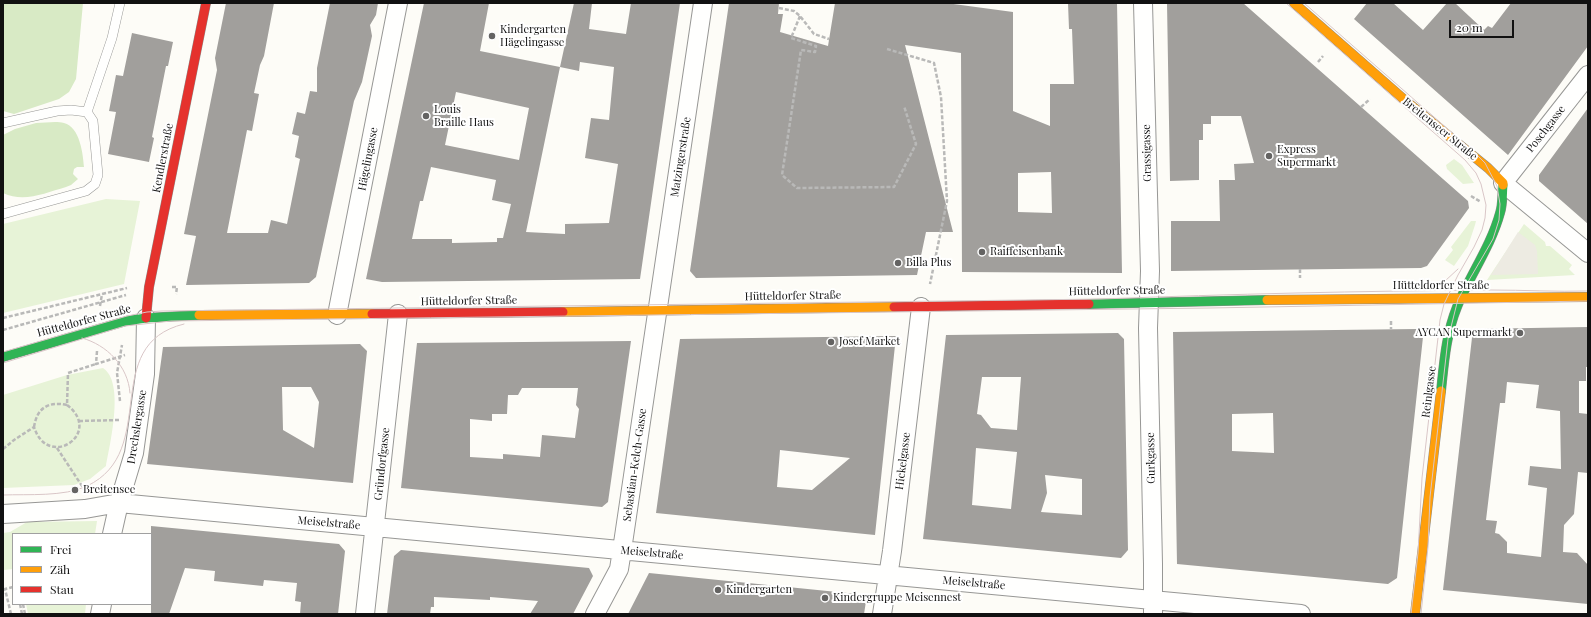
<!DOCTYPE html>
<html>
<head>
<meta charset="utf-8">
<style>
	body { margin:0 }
	#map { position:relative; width:1591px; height:617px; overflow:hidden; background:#fdfcf7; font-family:"Playfair Display",serif }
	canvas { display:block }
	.frame { position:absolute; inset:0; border:4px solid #111; pointer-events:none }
	.legend { position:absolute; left:12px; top:533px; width:140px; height:72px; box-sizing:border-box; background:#fff; border:1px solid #a0a0a0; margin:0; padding:5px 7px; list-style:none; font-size:12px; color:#111 }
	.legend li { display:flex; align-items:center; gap:8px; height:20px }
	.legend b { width:20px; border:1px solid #a0a0a0 }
	.scale { position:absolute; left:1449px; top:20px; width:65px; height:18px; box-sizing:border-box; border:2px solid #111; border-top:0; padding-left:5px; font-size:12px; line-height:14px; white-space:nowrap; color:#111; -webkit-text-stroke:3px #fff; paint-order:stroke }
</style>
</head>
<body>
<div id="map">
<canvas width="1591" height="617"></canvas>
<div class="frame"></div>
<ul class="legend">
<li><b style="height:5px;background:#30b455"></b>Frei</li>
<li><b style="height:5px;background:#ff9f0a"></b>Zäh</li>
<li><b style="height:5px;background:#e5322d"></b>Stau</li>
</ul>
<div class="scale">20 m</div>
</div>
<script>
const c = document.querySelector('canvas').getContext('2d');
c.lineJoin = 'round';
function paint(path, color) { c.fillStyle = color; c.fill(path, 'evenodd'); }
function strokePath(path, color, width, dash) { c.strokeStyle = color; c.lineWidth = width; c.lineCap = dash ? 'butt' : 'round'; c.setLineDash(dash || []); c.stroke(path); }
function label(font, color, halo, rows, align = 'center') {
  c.font = font + ' "Playfair Display",serif'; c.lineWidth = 4; c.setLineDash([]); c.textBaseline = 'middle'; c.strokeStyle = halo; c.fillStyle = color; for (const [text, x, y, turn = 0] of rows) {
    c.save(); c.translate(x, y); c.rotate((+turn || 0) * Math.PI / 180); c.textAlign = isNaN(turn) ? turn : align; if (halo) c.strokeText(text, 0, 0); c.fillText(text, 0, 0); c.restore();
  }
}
paint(new Path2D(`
	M1454 159 1462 165 1474 183 1463 184 1447 169 1446 165Z
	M106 199 140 201 124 284 3 313V224Z
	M1471 221H1476L1475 225 1468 246 1454 266 1445 260 1453 250 1451 247Z
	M1524 224 1545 242 1546 246H1550L1572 265 1569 269 1575 275 1487 280Z
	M103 368C125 382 110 444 106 466L90 479 74 485 3 488V395L67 375Z
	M97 521 95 534H13V569L4 570 3 533 10 532 27 522Z
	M26 604H86L85 614H28Z`), '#e7f3d7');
paint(new Path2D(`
	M3 3H83L76 79 69 92 59 99 14 114 3 111Z
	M36 123C45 123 56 121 64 123 80 127 83 154 84 167H77L74 169 73 174 78 179 71 185 66 187C45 193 24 203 3 193V135L15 129Z`), '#d8eac5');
paint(new Path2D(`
	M1518 232 1535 245 1537 251 1538 274 1491 275Z`), '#edebe2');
paint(new Path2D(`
	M226 3H274L264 56 260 65 254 93 259 94 252 131 247 130 227 233H268L271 220 287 224 300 159 295 157 299 136 292 134 297 112 305 114 310 91 317 92V68L330 3H378L376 15 370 25 372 36 362 82 354 101 316 277 309 283 186 285 196 236 184 234 217 70 215 58Z
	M424 3H489L480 51 560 67 574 3H592L589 29 626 34 631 3H680L640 279 382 282 366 279ZM580 62 614 67 609 120 591 118 585 158 618 164 609 223 565 224V234L526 232 560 67 579 71ZM456 92 529 108 519 160 445 145ZM431 167 496 180 492 200 511 204 503 238H497V242L452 243V239H412L420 201H423Z
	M729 3H779L778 14H783L780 32 828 46 835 3H946L1013 12V111L1050 126V84H1074L1072 29H1069L1068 3H1117L1122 273 962 272 961 53 905 45 953 232H926L917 275 696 278 690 271ZM1051 172 1052 213 1018 212V173Z
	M1167 3H1243L1468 201 1469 208 1427 266 1421 268 1171 271V221H1220L1219 180H1235L1234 164 1254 163 1241 116H1211V124H1203V140H1199V180L1170 181Z
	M1367 3H1393L1423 30 1447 3H1455L1484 30 1488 26 1492 28 1511 3H1588V46L1508 155 1354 19Z
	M132 33 173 42 168 66H166L152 137 154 138 149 162 108 154 116 112 109 111 116 75 123 76Z
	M1588 108V224L1539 181V175Z
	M1588 327V367H1586V381H1579V413L1588 414V473L1578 472 1574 514 1564 525 1563 552 1577 553 1588 565V604L1443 590 1473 329ZM1507 382 1539 385 1536 408 1560 411 1561 469 1530 466 1528 485 1547 488 1541 557 1507 553V542L1499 534 1495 533 1497 521 1486 520 1500 403H1505Z
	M1417 329 1423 337 1397 578 1388 584 1177 564 1173 332ZM1273 413 1274 453 1232 451V414Z
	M1118 333 1124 339 1128 550 1121 558 923 539 946 335ZM982 377H1021L1017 430 991 428 981 415 977 414ZM976 448 1017 452 1011 509 972 505ZM1045 475 1082 479V515L1041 512 1047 493Z
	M896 336 875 535 656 513 680 339ZM780 450 850 458 812 490 777 487Z
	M631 341 608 502 602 507 401 488 417 343ZM522 388H578L576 405 579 409 575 438 542 435 540 457 503 454V459L470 457V419L492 421V414H507L508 395H518Z
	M360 344 367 351 353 483 147 464 163 347ZM282 387H311L319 402 314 448 283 430Z
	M151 526 339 544 345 551 338 614H300L301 602 295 601 297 583 264 580 263 586 214 581 215 571 185 568 169 614H151Z
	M401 550 589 568 593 576 573 614H530L538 601 490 597V600L434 597V607H431L430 614H387L394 556Z
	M649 573 867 595 864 614H628Z`), '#a19f9c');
const lane = new Path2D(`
	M3 123 57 111 71 110 87 112
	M3 214 86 191 95 184 98 175 93 121 87 112 112 38 120 3`);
const street = new Path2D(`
	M1143 3 1150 271 1148 328 1153 564V614
	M1588 75 1503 183 1588 253
	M337 315 398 3
	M3 514 85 509 119 503 1301 614
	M112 534 119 503 134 453 145 374 146 318
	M100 614 102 604
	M365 614 398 314
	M595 614 619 569 622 550 703 3
	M882 614 892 551 921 307`);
const fast = new Path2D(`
	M1089 304 1267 300
	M3 357 126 321 146 318 199 315
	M1441 391C1444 363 1446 334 1457 307 1470 275 1491 246 1500 213 1503 204 1502 194 1503 185`);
const slow = new Path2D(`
	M1294 3 1407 102 1488 168 1503 183V185
	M1267 300 1588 297
	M563 312 894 307
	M199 315 372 314
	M1415 614 1441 391`);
const jam = new Path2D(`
	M894 307 1089 304
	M372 314 563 312
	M146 318 149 287 206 3`);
strokePath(lane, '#979795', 10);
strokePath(street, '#979795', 20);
strokePath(fast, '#8e8d8b', 10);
strokePath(slow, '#8e8d8b', 10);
strokePath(jam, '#8e8d8b', 10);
strokePath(new Path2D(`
	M779 8 794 11 800 16 814 34 829 39
	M800 16 791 38 816 46 815 52 801 50 782 175 797 188 894 187 916 144 904 106
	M887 49 934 63 941 97 947 201 930 284
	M1318 62 1323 56
	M1361 107 1370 99
	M1471 196 1481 202
	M1300 269V278
	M172 287H177L176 294
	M100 306 102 294
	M3 318 127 288
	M1391 321V329
	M3 330 126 295
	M97 351 96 364 125 355
	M120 401 117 373 122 345
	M79 421 119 420
	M34 427C37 408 48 401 67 405
	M57 448 84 489
	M3 449 14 440 34 427C48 471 104 433 67 405L68 373 96 364
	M20 604 22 614
	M23 604 25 614
	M11 614 5 589 13 587`), '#b9b9b8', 2.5, [4, 2]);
strokePath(lane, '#fffffe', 9);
strokePath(street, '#fffffe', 18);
strokePath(fast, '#30b455', 9);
strokePath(slow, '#ff9f0a', 9);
strokePath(jam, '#e5322d', 9);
strokePath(new Path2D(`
	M1286 3 1465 160 1476 173 1481 184 1486 205 1485 218 1482 230 1474 247 1458 275 1444 304 1440 320 1422 478 1418 553 1411 614
	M1304 3 1474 152 1485 163 1497 186 1500 204 1499 220 1493 239 1458 299 1448 339 1430 497 1428 547 1421 614
	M1426 288 1445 281 1458 269
	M82 338C107 345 128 366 130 393
	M3 352 127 316 147 312 162 311 1101 299C1231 294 1361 291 1491 290 1524 290 1556 292 1588 291
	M3 363 125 326 171 321 1210 308 1588 301
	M3 495C28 494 64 497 87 486 161 451 98 345 184 324`), '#d9c6c7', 1);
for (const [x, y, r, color] of [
	[492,36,4,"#646362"],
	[426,116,4,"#646362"],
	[1269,156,4,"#646362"],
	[982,252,4,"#646362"],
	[898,263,4,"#646362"],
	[1520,333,4,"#646362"],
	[831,342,4,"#646362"],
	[75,490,4,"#646362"],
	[718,590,4,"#646362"],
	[825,598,4,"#646362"]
]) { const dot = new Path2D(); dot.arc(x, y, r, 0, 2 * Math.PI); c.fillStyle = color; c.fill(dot); strokePath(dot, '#fff', 1.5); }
label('11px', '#111', '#fff', [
	["Kindergarten",500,30],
	["Hägelingasse",500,43],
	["Louis",434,110],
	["Braille Haus",434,123],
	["Express",1277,150],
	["Supermarkt",1277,163],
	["Raiffeisenbank",990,252],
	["Billa Plus",906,263],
	["AYCAN Supermarkt",1512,333,"right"],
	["Josef Market",839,342],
	["Breitensee",83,490],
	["Kindergarten",726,590],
	["Kindergruppe Meisennest",833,598]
], 'left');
label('11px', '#111', '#fff', [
	["Breitenseer Straße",1440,129,39],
	["Poschgasse",1546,129,-52],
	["Grassigasse",1147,153,-91],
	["Matzingerstraße",681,157,-81],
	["Kendlerstraße",163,158,-79],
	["Hägelingasse",368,159,-79],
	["Hütteldorfer Straße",1441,286],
	["Hütteldorfer Straße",1117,291,-1],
	["Hütteldorfer Straße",793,296,-1],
	["Hütteldorfer Straße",469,301,-1],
	["Hütteldorfer Straße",84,321,-15],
	["Reinlgasse",1429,392,-83],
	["Drechslergasse",137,427,-81],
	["Gurkgasse",1151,458,-91],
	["Hickelgasse",903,461,-83],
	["Gründorfgasse",382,464,-84],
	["Sebastian-Kelch-Gasse",635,465,-82],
	["Meiselstraße",329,523,5],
	["Meiselstraße",652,553,5],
	["Meiselstraße",974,583,5]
]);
</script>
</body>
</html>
